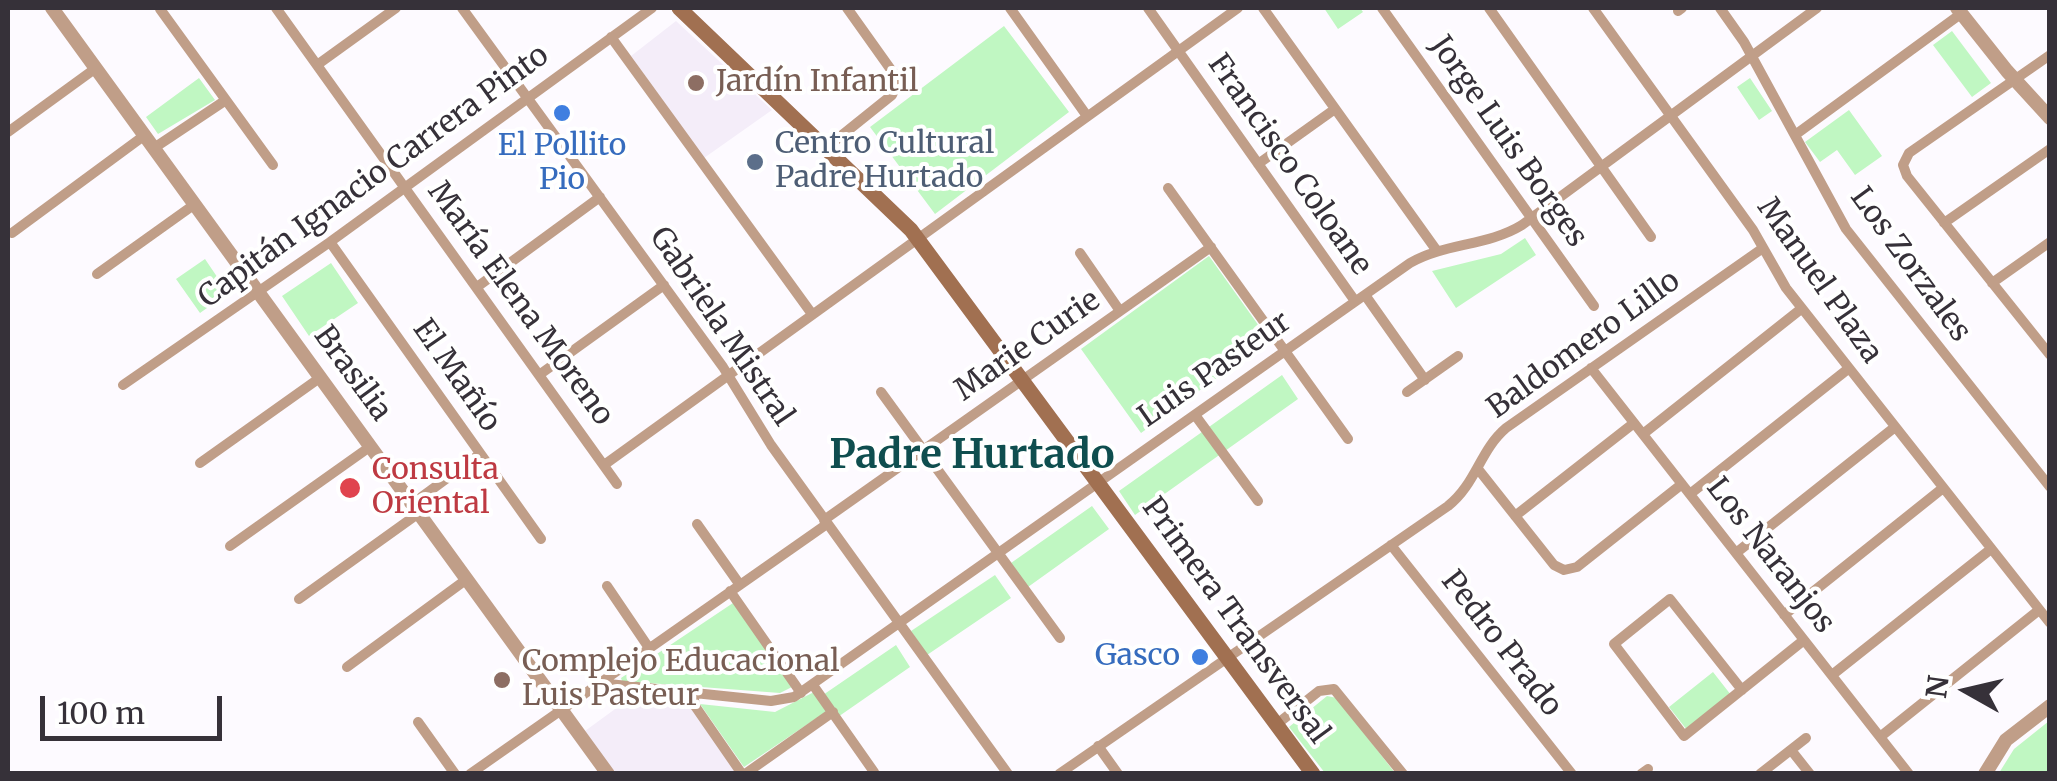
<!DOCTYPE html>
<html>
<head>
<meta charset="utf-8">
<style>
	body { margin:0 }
	#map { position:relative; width:2057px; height:781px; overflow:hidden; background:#fdfaff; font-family:Merriweather,serif }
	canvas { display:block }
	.frame { position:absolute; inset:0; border:10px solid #363139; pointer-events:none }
	.north { position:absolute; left:1917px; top:641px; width:100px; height:100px; -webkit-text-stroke:8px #fff; paint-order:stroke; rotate:278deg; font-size:28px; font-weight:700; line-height:40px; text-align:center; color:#363139 }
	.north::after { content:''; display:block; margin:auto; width:35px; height:45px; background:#363139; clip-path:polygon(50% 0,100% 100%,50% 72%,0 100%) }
	.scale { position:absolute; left:40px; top:696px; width:182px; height:45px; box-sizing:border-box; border:5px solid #363139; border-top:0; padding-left:12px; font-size:30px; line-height:35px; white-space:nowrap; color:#363139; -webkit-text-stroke:8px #fff; paint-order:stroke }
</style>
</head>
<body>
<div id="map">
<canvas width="2057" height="781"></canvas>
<div class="frame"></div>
<div class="north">N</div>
<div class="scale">100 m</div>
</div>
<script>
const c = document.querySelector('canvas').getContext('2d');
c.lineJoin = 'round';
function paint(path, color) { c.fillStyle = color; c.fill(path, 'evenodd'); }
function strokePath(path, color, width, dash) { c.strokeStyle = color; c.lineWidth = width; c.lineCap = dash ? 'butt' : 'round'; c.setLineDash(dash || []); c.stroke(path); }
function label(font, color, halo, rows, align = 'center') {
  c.font = font + ' Merriweather,serif'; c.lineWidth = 8; c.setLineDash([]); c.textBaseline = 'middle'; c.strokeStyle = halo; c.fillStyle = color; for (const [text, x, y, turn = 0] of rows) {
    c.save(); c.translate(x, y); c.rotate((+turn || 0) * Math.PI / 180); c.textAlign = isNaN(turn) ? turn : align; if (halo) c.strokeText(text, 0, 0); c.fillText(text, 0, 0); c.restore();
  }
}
paint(new Path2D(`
	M676 21 772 110 704 158 631 56Z
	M626 701 691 708 736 770 732 774 615 773 585 731Z`), '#f4edf9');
paint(new Path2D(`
	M1324 8H1360L1363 12 1338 29Z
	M1004 26 1069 112 935 214 870 127Z
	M1952 31 1991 83 1972 97 1933 45Z
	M199 78 215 100 158 134 146 117Z
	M1750 78 1772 111 1759 120 1737 87Z
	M1849 110 1882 156 1855 175 1837 150 1820 162 1805 142Z
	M1525 238 1536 255 1456 308 1432 271 1501 254Z
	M1209 256 1269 340 1141 433 1081 349Z
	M205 259 228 293 200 313 176 279Z
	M331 263 358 303 309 336 282 296Z
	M1282 375 1298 399 1135 515 1119 491Z
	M1092 506 1109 529 1028 587 1011 563Z
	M995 575 1011 598 927 655 911 631Z
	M733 603 792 687 780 693 622 681 621 678Z
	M896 645 910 667 835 719 820 697Z
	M1713 672 1731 695 1687 730 1669 707Z
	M814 692 827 711 744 767 700 704 775 712Z
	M1327 696 1337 698 1395 773H1325L1289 727Z
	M2049 721V773H1999L2014 749Z`), '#c0f7c2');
strokePath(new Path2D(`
	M276 8 617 484
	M462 8 723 367 771 445 1008 774
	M1010 8 1087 116
	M1148 8 1355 301
	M1263 8 1437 251
	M1382 8 1594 306
	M1489 8 1651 237
	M1593 8 1753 230 1786 288 2050 623
	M1720 8 1744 42 1846 229 2050 487
	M160 9 273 165
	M1678 11 1682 8
	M611 37 812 314
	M2050 55 1909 153 1903 165 1907 176 2050 355
	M317 65 396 8
	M8 132 96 68
	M1795 135 1962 13
	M154 148 226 100
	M826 148 892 95 897 84 894 74 847 8
	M1258 164 1335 109
	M1168 188 1348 439
	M1944 223 2050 149
	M12 233 145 135
	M330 242 541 539
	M1080 253 1120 311
	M97 274 195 204
	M1992 283 2050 242
	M477 287 600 197
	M1365 295 1425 380
	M1591 368 1909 774
	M539 375 664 285
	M123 385 330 242 652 8
	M881 392 1060 638
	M1407 392 1458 356
	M1195 415 1258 501
	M1643 434 1801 309
	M200 463 321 377
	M604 465 1238 8
	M1478 469 1554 565 1564 570 1577 567 1682 484
	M1690 494 1848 369
	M412 504 480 454
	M1515 516 1634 423
	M824 520 1211 247
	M697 524 740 585
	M1391 545 1572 774
	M230 546 371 446
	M1736 553 1895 427
	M607 586 649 648
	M730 591 801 693
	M299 599 419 513
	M1784 615 1943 488
	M347 667 467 579
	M1832 675 1991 549
	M599 683 771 701 794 697 1410 263C1445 243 1488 246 1522 225L1817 8
	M813 685 874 772
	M1742 690 1670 599 1614 644 1684 736 1804 640
	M693 693 695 706 742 774
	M418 722 455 774
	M1277 724 1319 691 1334 689 1403 774
	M1880 737 2039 610
	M1098 746 1118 774
	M1791 750 1810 774
	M470 774 827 524
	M745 774 833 712
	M1059 774 1448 506C1476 484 1480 450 1506 428L1763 248
	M1641 774 1648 769
	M1760 774 1806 738`), '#c09e88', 10);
strokePath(new Path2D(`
	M52 8 608 774
	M1957 8 2007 71 2050 118
	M1985 774 2006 740 2050 706`), '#c09e88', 14);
strokePath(new Path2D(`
	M679 8 911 230 1313 774`), '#a17051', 15);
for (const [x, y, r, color] of [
	[696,83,10,"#8d6e63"],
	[562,113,10,"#3f7fe0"],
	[755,162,10,"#5c6f8a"],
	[350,488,12,"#e0444e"],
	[1200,657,10,"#3f7fe0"],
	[502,680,10,"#8d6e63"]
]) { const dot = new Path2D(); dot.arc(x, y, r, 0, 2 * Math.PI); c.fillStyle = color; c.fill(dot); strokePath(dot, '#fff', 4); }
label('30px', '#785e54', '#fff', [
	["Jardín Infantil",716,83],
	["Complejo Educacional",522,663],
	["Luis Pasteur",522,697]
], 'left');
label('30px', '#363139', '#fff', [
	["Jorge Luis Borges",1508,142,55],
	["Francisco Coloane",1289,165,55],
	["Capitán Ignacio Carrera Pinto",374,177,-36],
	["Los Zorzales",1910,265,54],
	["Manuel Plaza",1819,281,55],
	["María Elena Moreno",520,304,54],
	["Gabriela Mistral",721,327,56],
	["Baldomero Lillo",1584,345,-36],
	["Marie Curie",1028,346,-35],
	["Luis Pasteur",1215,370,-35],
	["Brasilia",352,374,54],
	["El Mañío",456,376,55],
	["Los Naranjos",1770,556,52],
	["Primera Transversal",1235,621,54],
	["Pedro Prado",1501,644,52]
]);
label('30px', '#4e5e75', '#fff', [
	["Centro Cultural",775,145],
	["Padre Hurtado",775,179]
], 'left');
label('30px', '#366cbe', '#fff', [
	["El Pollito",562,147],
	["Pio",562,181],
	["Gasco",1180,657,"right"]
]);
label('30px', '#be3a42', '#fff', [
	["Consulta",372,471],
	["Oriental",372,505]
], 'left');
label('bold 40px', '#0f4e4f', '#fff', [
	["Padre Hurtado",972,457]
]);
</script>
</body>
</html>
